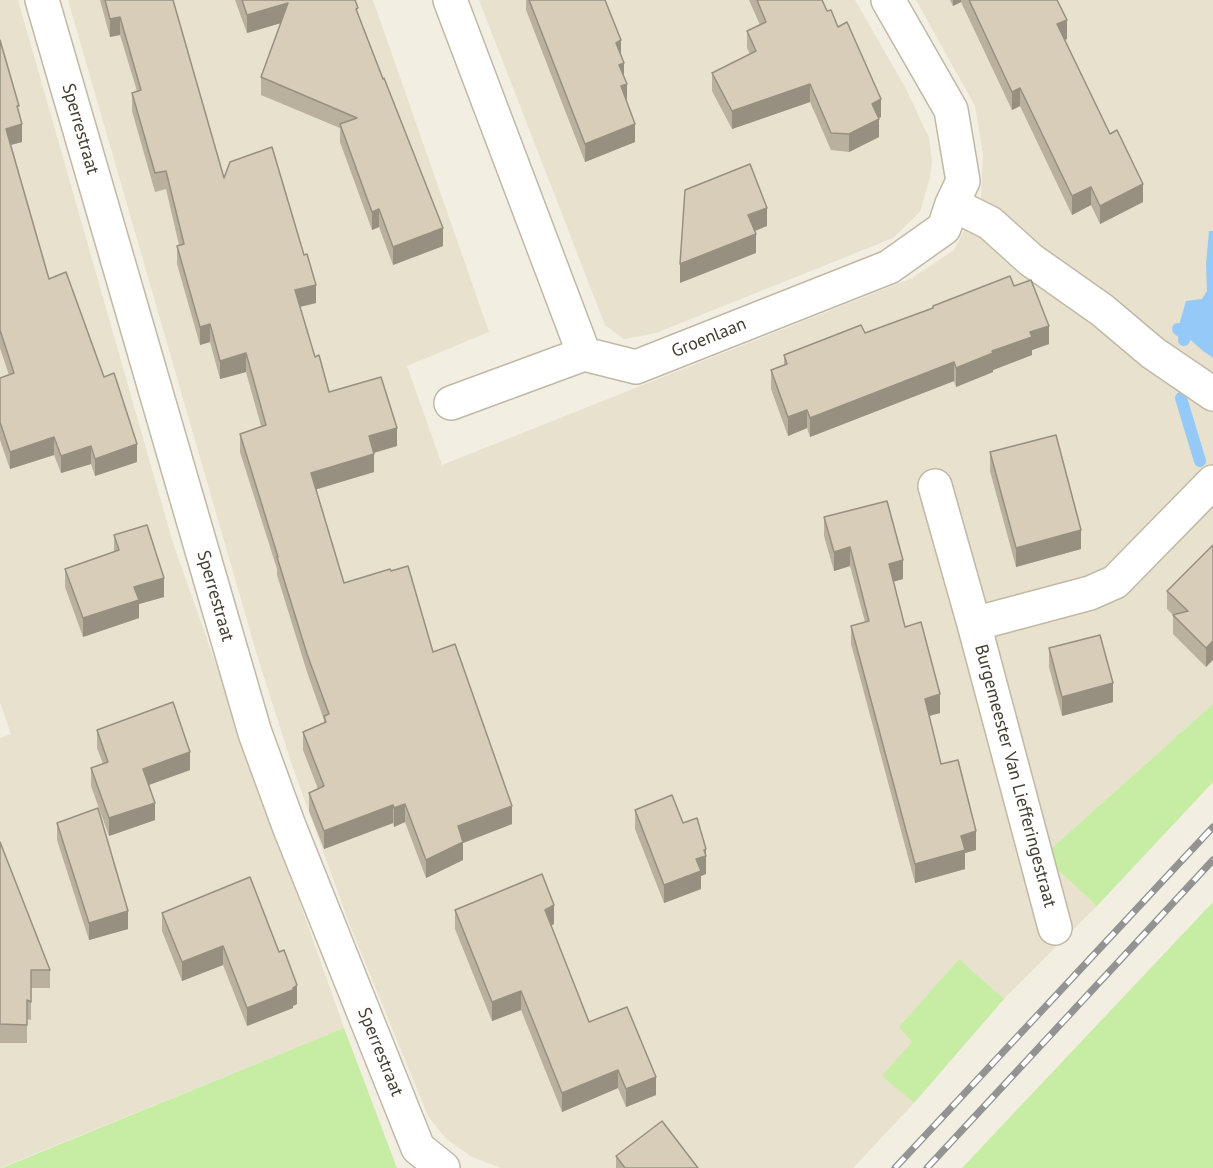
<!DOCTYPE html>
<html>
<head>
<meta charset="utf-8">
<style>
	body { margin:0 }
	canvas { display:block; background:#f2eee1 }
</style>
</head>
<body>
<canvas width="1213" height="1168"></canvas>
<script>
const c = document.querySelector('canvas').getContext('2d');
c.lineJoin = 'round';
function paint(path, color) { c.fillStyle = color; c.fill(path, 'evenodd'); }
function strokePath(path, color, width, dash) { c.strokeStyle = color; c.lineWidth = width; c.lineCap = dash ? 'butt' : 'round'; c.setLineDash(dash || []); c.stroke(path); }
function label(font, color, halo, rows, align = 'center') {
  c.font = font + ' "PT Sans",sans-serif'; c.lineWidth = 4.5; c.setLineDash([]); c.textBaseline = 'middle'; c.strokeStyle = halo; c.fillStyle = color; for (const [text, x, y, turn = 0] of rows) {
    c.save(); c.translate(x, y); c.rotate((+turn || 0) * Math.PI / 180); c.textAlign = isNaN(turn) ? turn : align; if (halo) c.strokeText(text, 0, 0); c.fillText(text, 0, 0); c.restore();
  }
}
paint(new Path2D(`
	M0 0H18L173 543 344 1028 0 1168V738L11 734 0 702Z
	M68 0H373L489 332 407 366 442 465 912 278 954 250 981 199 983 154 975 106 916 0H1213V704L1043 856 1097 906 1004 999 959 959 899 1027 912 1042 883 1076 914 1103 853 1168H501L472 1157 446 1139 428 1116 349 923 292 765 257 655Z
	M479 0H855L905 87 929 138 932 161 930 177 920 212 893 238 656 333 624 339 605 325Z`), '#e7e1ce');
paint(new Path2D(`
	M1213 704V782L1097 906 1043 856Z
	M1213 902V1168H962Z
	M959 959 1004 999 914 1103 882 1076 912 1042 899 1027Z
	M344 1028 397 1168H2Z`), '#c7eca4');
paint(new Path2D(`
	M1209 231H1213V358L1202 350 1178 329 1186 301 1202 299 1207 291 1206 264Z`), '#95c9f7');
strokePath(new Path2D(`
	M1178 329 1185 335 1184 340
	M1181 398 1200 461`), '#95c9f7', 12);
const street = new Path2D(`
	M42 0 255 733 289 826 418 1148 443 1168
	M450 0 584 354 636 367 889 267 944 228 952 204 963 181 951 110 888 0
	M952 204 990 223 1031 260 1102 310 1153 353 1213 394
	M451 403 584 354
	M935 486 974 624 1090 593 1115 582 1213 482
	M974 624 1055 928`);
strokePath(street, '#c1b9a6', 36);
strokePath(street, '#fff', 33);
const rail = new Path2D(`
	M895 1168 1213 827
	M927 1168 1213 860`);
strokePath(rail, '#939393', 7);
strokePath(rail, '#fff', 4.5, [14]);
paint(new Path2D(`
	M100 0H173L224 178 316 303 300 307 315 357 329 392 397 446 374 453V472L316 489 344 583 433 652 512 824 463 843V860L426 878 405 822 394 827 393 823 324 849 309 811V793L318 789 303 750V732L324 723V720L307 672 277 575V569L240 452V434L261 426 246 372 220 379 210 342 200 345 177 264V246L179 245 166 189 155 192 132 111V93L137 91 120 35 110 37Z
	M235 0H355L358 15 443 246 393 265 379 227 372 230 340 142V128L261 95V77L281 23 247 33Z
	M526 0H605L621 55 627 101 635 142 585 162 526 10Z
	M749 0H822L827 11 838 27 881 117 879 118V137L849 152 831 150 810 102 732 129 712 91V73L750 54 747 48V31L760 25Z
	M950 0H1057L1067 39 1065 40 1143 202 1100 224 1091 205 1072 215 1020 106 1012 110 961 2 953 6Z
	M0 40 19 115 22 142 11 145 49 279 104 377 137 462 95 476 91 464 61 473 54 455 10 469 0 440V378L9 375 0 348Z
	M1014 286 1049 344 1032 350V355L993 370V372L956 387 954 381 810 437 807 428 788 436 771 389V370L784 365V355L865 333 933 308V306Z
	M990 452 1081 549 1016 567 990 471Z
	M824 517 903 579 893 581 905 627 940 713 929 716 941 764 976 850 965 853V869L915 883 851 644V626L865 622 850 566 834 571 824 536Z
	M114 535 164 597 139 604V618L83 637 65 587V569L114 552Z
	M1213 545 1206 667 1173 634V615L1167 609V591Z
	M1049 648 1113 702 1062 716 1049 667Z
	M97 730 190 770 149 785 155 820 109 836 91 786V768L103 764 97 748Z
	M635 810 683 823 706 849V874L701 876V889L664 903 635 829Z
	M57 823 128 929 89 940 57 840Z
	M0 842 50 970V988H31V1020L27 1019V1043H0Z
	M250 877 297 1004 293 1006V1008L247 1026 223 965 182 981 162 931V913Z
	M455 910 554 924 551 926 589 1022 656 1095 626 1107 618 1088 562 1112 521 1010 492 1021 455 929Z
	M616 1156 698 1168H616Z`), '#bab09e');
paint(new Path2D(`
	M953 0H961V2L953 6Z
	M288 3V21L247 33V15Z
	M120 17V35L110 37V19Z
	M1067 20V39L1057 43V24Z
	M621 40V58L616 43Z
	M624 63V81L619 65Z
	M627 84V102L621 86Z
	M810 84V102L732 129V111Z
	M1020 88V106L1012 110V92Z
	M881 99V117L872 121V104Z
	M879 119V137L849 152V134Z
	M22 124V142L6 146V129Z
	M635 124V142L585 162V144Z
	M1143 184V202L1100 224V206Z
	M1091 187V205L1072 215V196Z
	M767 208V226L748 234V215Z
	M379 209V227L372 230V212Z
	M443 228V246L393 265V247Z
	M756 234V253L680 283V264Z
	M316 285V303L295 308V290Z
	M210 324V342L200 345V327Z
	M1049 326V344L1032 350V355L993 370V372L956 387V368L992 351 1030 332Z
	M246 353V372L220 379V361Z
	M954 362V381L810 437V418Z
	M807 410V428L788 436V417Z
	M397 428V446L369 454V436Z
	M54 437V455L10 469V452Z
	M137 444V462L95 476V459Z
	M91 446V464L61 473V456Z
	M374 454V472L311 491V473Z
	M1081 530V549L1016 567V548Z
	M850 547V566L834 571V552Z
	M903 560V579L889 583V564Z
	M164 578V597L139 604V618L83 637V618L134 587Z
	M1213 641V660L1206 667V648Z
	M1113 683V702L1062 716V697Z
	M940 694V713L925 717V699Z
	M190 752V770L143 787V769Z
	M155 803V820L109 836V818Z
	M405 804V822L394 827V808Z
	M393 805V823L324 849V831Z
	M512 806V824L463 843V860L426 878V860L458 826Z
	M976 831V850L965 853V869L915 883V864L961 836Z
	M706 849V874L701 876V889L664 903V885Z
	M554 905V924L545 929V910Z
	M128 911V929L89 940V923Z
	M223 946V965L182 981V962Z
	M297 985V1004L293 1006V1008L247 1026V1008Z
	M521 991V1010L492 1021V1002Z
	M618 1070V1088L562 1112V1093Z
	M656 1077V1095L626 1107V1089Z`), '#979081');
const building = new Path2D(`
	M105 0H173L224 178 230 162 272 147 304 255 307 254 316 285 295 290 315 357 319 355 329 392 381 377 397 428 369 436 374 454 311 473 344 583 390 569 391 571 408 566 433 652 455 644 512 806 458 826 463 842 426 860 405 804 394 808 393 805 324 831 309 793 324 786 303 732 326 722 324 716 329 714 307 654 277 557H278L240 434 266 425 246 353 220 361 210 324 200 327 177 246 184 244 166 171 155 173 132 93 141 90 120 17 110 19Z
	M242 0H355L358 8 356 9 383 79 384 78 443 228 393 247 379 209 372 212 340 124 357 118 261 77 288 3 247 15Z
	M529 0H605L621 40 616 43 624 63 619 65 627 84 621 86 635 124 585 144Z
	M757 0H822L827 11 831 10 838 27 847 22 881 99 872 104 879 119 849 134 831 133 810 84 732 111 712 73 756 51 747 31 766 22Z
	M969 0H1057L1067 20 1057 24 1110 134 1117 130 1143 184 1100 206 1091 187 1072 196 1020 88 1012 92Z
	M0 40 19 106H17L22 124 6 129 49 279 66 272 104 377 114 373 137 444 95 459 91 446 61 456 54 437 10 452 0 422V378L14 373 0 330Z
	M750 164 767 208 748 215 756 234 680 264 685 190Z
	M1010 276 1014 286 1031 280 1049 326 1030 332 1032 337 992 351 993 353 956 368 954 362 810 418 807 410 788 417 771 370 787 364 784 355 861 325 865 333 933 308V306Z
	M1056 435 1081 530 1016 548 990 452Z
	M887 501 903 560 889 564 905 627 921 622 940 694 925 699 941 764 958 760 976 831 961 836 965 850 915 864 851 626 869 621 850 547 834 552 824 517Z
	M147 525 164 578 134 587 139 600 83 618 65 569 119 550 114 535Z
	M1213 545V641L1206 648 1173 615 1188 611 1167 591Z
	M1100 635 1113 683 1062 697 1049 648Z
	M173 702 190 752 143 769 155 803 109 818 91 768 108 762 97 730Z
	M672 795 683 823 697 818 706 849 704 850 706 856 696 859 701 871 664 885 635 810Z
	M98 808 128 911 89 923 57 823Z
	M0 842 50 970H31V1002L27 1000V1025L0 1024Z
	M542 874 554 905 545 910 589 1022 627 1007 656 1077 626 1089 618 1070 562 1093 521 991 492 1002 455 910Z
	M250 877 279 952 284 950 297 985 293 988V990L247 1008 223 946 182 962 162 913Z
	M662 1121 698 1168H625L616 1156Z`);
paint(building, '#d8cdb8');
strokePath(building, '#979081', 1.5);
label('18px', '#443e31', '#fff', [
	["Sperrestraat",80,129,74],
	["Groenlaan",709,338,-22],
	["Sperrestraat",215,596,74],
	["Burgemeester Van Liefferingestraat",1015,776,75],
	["Sperrestraat",380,1052,68]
]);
</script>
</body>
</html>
